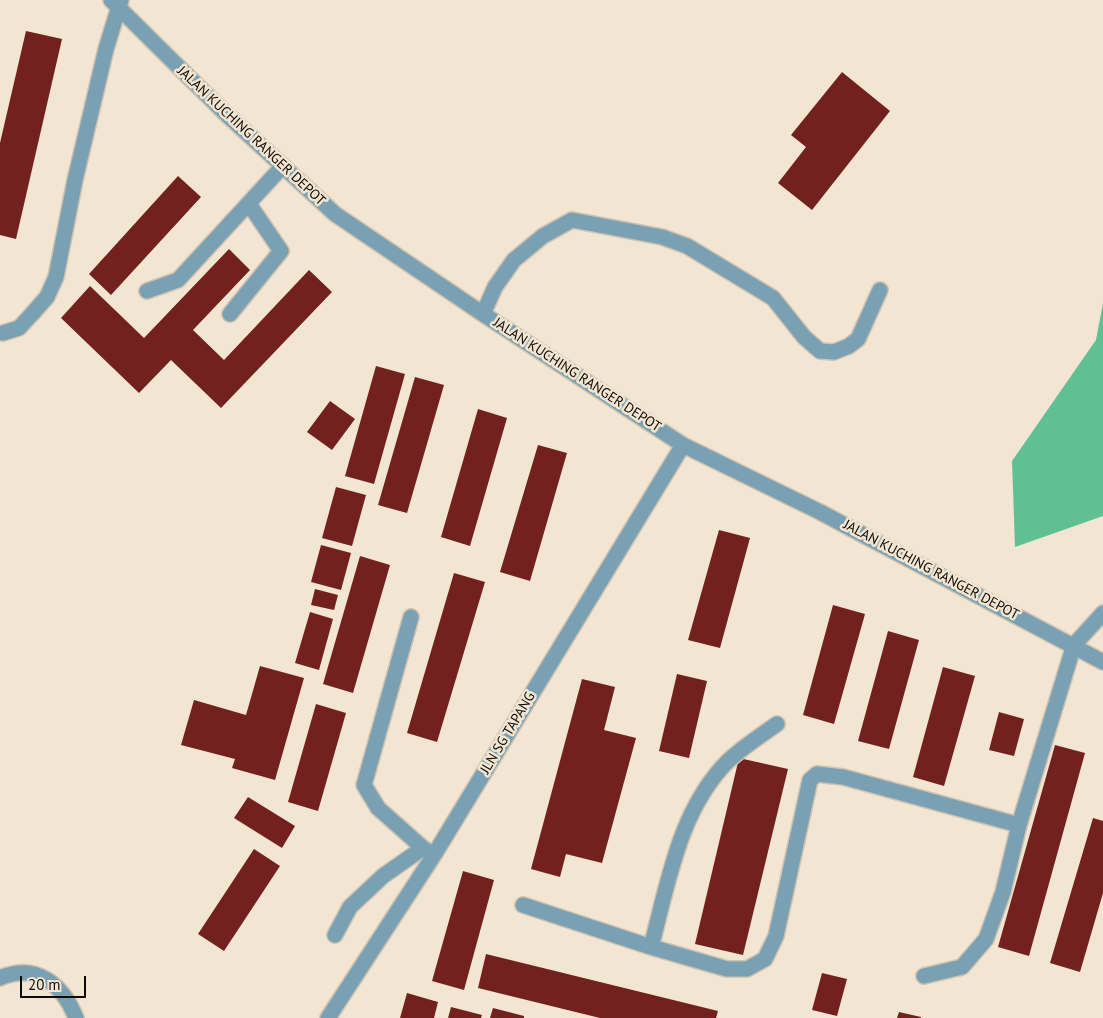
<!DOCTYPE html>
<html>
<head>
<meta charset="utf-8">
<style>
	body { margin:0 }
	#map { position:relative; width:1103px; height:1018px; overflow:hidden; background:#f2e5d2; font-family:"PT Sans",sans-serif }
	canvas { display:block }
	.scale { position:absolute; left:20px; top:976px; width:66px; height:22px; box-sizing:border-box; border:2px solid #0f0b06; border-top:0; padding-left:6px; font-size:15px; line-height:18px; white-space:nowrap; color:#0f0b06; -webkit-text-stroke:4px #f2e5d2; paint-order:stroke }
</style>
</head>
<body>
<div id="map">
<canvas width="1103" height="1018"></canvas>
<div class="scale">20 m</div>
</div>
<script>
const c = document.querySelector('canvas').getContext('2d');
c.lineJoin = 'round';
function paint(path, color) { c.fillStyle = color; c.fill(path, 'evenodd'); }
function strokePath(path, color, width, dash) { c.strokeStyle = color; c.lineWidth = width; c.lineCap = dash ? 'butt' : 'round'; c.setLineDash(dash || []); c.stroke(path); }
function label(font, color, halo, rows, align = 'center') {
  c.font = font + ' "PT Sans",sans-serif'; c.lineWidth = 5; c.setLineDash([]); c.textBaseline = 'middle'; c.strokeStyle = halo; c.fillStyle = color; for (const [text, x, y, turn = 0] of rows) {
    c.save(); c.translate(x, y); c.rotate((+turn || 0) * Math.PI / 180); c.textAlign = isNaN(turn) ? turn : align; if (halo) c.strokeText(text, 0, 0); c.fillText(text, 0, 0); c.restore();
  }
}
paint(new Path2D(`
	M1103 303V516L1015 547 1012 461 1096 340Z`), '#60c093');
paint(new Path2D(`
	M26 31 62 39 16 239 0 235V143Z
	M842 72 890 111 812 210 778 183 806 147 791 135Z
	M178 176 201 197 111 295 89 274Z
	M229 249 250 270 193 330 224 360 309 270 332 292 221 408 171 360 139 393 61 318 90 286 144 338Z
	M376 366 405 374 374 484 345 476Z
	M415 377 444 385 407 513 378 505Z
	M330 401 355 419 332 450 307 432Z
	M478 409 507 418 470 546 441 537Z
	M538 445 567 453 530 581 500 572Z
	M336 487 366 495 352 546 322 538Z
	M719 530 750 538 720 648 688 640Z
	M321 545 351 553 341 590 311 582Z
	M360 556 390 565 353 693 323 684Z
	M454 573 485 582 437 742 407 733Z
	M315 589 338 595 334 610 311 605Z
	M833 605 865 614 834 724 803 715Z
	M310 612 333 619 319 670 295 663Z
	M888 631 919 640 889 749 858 741Z
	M260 666 304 678 275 780 232 768 235 759 181 745 194 700 246 715Z
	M943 667 975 676 944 786 913 777Z
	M677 674 707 681 689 758 659 751Z
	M582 679 615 687 604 730 636 738 602 863 566 854 560 877 531 869Z
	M316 704 346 713 318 811 288 802Z
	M999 712 1024 719 1014 756 989 750Z
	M1055 745 1085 753 1029 956 998 947Z
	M739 758 788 769 743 955 695 944Z
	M248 797 295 826 282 848 234 818Z
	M1093 818 1103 821V893L1080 972 1050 963Z
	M254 849 280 866 224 951 198 934Z
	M463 871 494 880 464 990 432 981Z
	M486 954 718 1011 716 1018H600L478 988Z
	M822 973 847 979 837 1016 812 1010Z
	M407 993 438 1002 434 1018H400Z
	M451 1007 482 1015 481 1018H448Z
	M493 1008 524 1016V1018H490Z
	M899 1012 921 1017V1018H897Z`), '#72211e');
const minor = new Path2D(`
	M111 0 225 113 335 214 483 314 683 445 820 512 1103 662
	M147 291 178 280 282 167
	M230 314 281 251 249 204
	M483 314 495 287 514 260 543 236 572 220 662 237 687 246 773 298 804 337 820 351 834 352 849 346 858 339 880 290
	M3 333 19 328 32 314 47 297 56 277 75 180 106 49 121 0
	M411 617 364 785 378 808 423 848 434 855
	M523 905 651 947 727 969H747L765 959 776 936 810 780 817 774 843 777 1019 825
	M335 935 350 907 383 876 423 848
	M651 947C668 884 679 810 728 761 743 747 760 736 777 724
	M924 976 962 967 986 939 1003 892 1019 825 1074 645 1103 613
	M0 978C36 962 63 985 76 1018
	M328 1018 434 855 683 445`);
strokePath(minor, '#cec2b1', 18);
strokePath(minor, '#79a1b3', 15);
label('14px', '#0f0b06', '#f2e5d2', [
	["JALAN KUCHING RANGER DEPOT",251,136,43],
	["JALAN KUCHING RANGER DEPOT",577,375,33],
	["JALAN KUCHING RANGER DEPOT",931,570,28],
	["JLN SG TAPANG",508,733,-59]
]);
</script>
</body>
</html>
